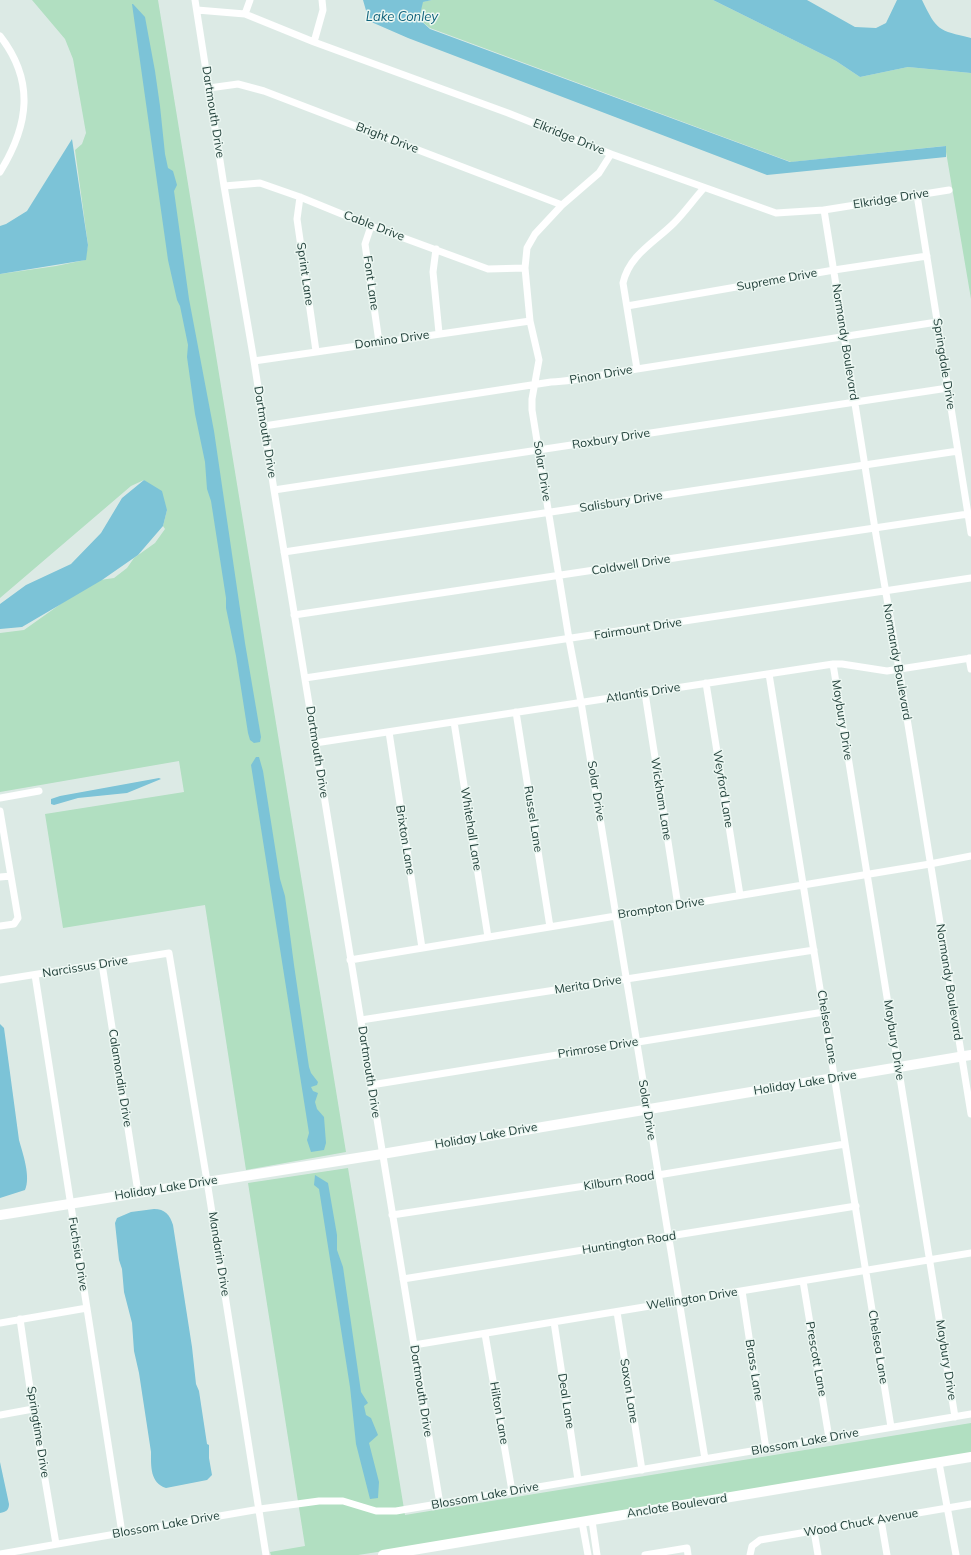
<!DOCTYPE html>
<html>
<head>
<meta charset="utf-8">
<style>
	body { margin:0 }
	canvas { display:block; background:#dceae5 }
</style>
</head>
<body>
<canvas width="971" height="1555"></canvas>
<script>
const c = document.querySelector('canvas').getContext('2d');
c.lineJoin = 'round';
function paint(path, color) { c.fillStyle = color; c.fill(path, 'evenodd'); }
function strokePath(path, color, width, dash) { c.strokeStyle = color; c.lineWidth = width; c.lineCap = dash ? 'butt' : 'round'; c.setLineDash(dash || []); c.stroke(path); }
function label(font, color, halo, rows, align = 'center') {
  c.font = font + ' Mulish,sans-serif'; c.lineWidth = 3; c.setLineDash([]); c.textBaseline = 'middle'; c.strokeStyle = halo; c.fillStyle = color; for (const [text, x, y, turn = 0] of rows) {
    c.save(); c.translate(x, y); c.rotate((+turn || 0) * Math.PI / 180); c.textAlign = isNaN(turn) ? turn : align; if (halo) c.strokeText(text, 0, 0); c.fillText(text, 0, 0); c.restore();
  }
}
paint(new Path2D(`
	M32 0H158L346 1152 246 1170 205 905 63 928 45 814 184 792 179 761 0 792V633L24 630 93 581 114 578 127 568 134 558 155 543 165 529 163 526 167 510 144 480 131 486 0 598V274L56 266 85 260 88 245 75 150 82 144 86 133 73 59 65 39Z
	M432 0H713L836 61 860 77 908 67 971 73V299L945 146 791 162 430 28 419 19 422 2Z
	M348 1168 405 1515 971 1423V1454L507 1532 358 1555H271L270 1552 305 1546 248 1183Z`), '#b1dfc1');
paint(new Path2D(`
	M363 0H432L423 2 419 19 430 29 790 162 946 146V157L767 175 408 38 369 21Z
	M713 0H807L855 27 876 28 886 23 897 0H922C937 31 938 30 971 38V73L908 67 860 77 836 61Z
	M132 4H133L145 17 155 71 160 106 165 154 168 168 173 171 177 185 174 191 189 299 214 431 245 643 261 737 260 742 254 743 250 740 248 733 236 656 226 608V598L211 501 207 489 205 462 195 414 187 357 188 345 180 306 177 300 168 260Z
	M72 139 88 245 86 260 0 274V226L6 224 27 211Z
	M144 480 162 491 167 510 163 526 138 555 102 580 22 627 0 629V604L26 585 71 564 101 533 122 498Z
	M256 757H259L263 771 280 879 285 896 294 965 309 1067 311 1073 318 1082 317 1085 311 1087 313 1091 318 1093 315 1102 317 1109 324 1117 326 1143 324 1150 311 1152 307 1140 309 1133 251 765Z
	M159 778 161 779 127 793 78 798 54 805 51 804V799L60 796Z
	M0 1024 4 1028 19 1140C23 1154 31 1177 25 1190L0 1198Z
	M315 1175 328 1183 337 1235V1250L343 1267 361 1392 368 1403 364 1406 366 1415 371 1418 378 1435 369 1443 379 1482 378 1498 370 1499 356 1444 350 1387 319 1189 314 1185Z
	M154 1209C165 1209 170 1215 173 1225L192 1347 196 1384 199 1391 207 1444 209 1445V1458L212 1475 207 1480 166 1488C150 1483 151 1466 151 1452L139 1373 134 1351 132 1323 124 1292 122 1269 119 1260 115 1223 117 1218 131 1212Z
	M0 1462 9 1504C9 1510 6 1512 0 1513Z`), '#7cc3d7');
strokePath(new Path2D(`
	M195 0 224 186 254 361 274 490 440 1504
	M197 10 245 14 314 42 508 113 611 154 776 213 824 210 949 190
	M245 14 250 0
	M0 36C35 81 29 125 0 172
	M314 42 323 10 322 0
	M209 88 238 84 264 91 562 205
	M611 154 599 173 562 205 535 234 527 248 525 268 530 321 539 360 532 399V410L569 639 581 702 705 1459
	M224 186 260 183 300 197 371 226 488 269 525 268
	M917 195 971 533
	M300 197 297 219 316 351
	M824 210 875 529 899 669 971 1114
	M371 226 365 244 379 342
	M436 249 433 272 439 333
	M627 306 834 270 927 256
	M254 361 530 321
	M637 369 623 283C629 255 655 242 674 223 685 212 694 199 704 188
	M264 426 551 382C580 381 608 373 637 369L937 322
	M274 490 948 388
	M284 552 958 451
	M294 615 968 514
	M969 658 971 669
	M833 664 955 1417
	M769 674 891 1427
	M305 678 971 578
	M706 683 740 895
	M645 693 678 906
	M516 712 550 927
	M454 722 488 937
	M389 732 422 948
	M315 743 833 664H842L887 671 971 658
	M0 798 39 791
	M0 811 18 918 14 924 0 926
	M0 877 11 876
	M350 960 930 864 971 856
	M102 964 138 1192
	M35 975 122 1533
	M0 980 169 953 207 1181 266 1555
	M361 1020 814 950
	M371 1085 824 1012
	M392 1215 658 1175 845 1144
	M403 1279 856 1206
	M803 1281 829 1438
	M742 1291 766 1449
	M617 1312 642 1470
	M20 1319 33 1409 56 1544
	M554 1322 578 1480
	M0 1323 87 1308
	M485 1334 512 1491
	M414 1345 971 1253
	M0 1415 33 1409
	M939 1463 956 1555
	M881 1520 887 1555
	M592 1521 597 1555
	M582 1522 588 1555
	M814 1531 818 1555
	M0 1554 260 1509 319 1501H343L376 1511H396L971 1414
	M645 1555 687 1548 688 1555
	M750 1555 752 1546 760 1540 971 1504`), '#fff', 7);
strokePath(new Path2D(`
	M0 1215 382 1154 971 1055
	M383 1555 971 1457`), '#fff', 10);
label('12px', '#1c3b35', '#ecf7f2', [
	["Dartmouth Drive",213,112,81],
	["Elkridge Drive",569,137,22],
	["Bright Drive",387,138,21],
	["Elkridge Drive",891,199,-9],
	["Cable Drive",374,226,21],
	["Sprint Lane",305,274,82],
	["Supreme Drive",777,280,-10],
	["Font Lane",371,283,82],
	["Domino Drive",392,340,-8],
	["Normandy Boulevard",845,342,81],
	["Springdale Drive",944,364,81],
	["Pinon Drive",601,375,-10],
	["Dartmouth Drive",265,432,81],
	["Roxbury Drive",611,439,-9],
	["Solar Drive",542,471,81],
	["Salisbury Drive",621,502,-9],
	["Coldwell Drive",631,565,-9],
	["Fairmount Drive",638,629,-9],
	["Normandy Boulevard",897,662,80],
	["Atlantis Drive",643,693,-9],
	["Maybury Drive",842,720,81],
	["Dartmouth Drive",317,752,81],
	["Weyford Lane",723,789,81],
	["Solar Drive",596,791,81],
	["Wickham Lane",661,799,81],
	["Russel Lane",533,819,81],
	["Whitehall Lane",471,829,81],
	["Brixton Lane",405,840,81],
	["Brompton Drive",661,908,-9],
	["Narcissus Drive",85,967,-9],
	["Normandy Boulevard",949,982,81],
	["Merita Drive",588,985,-9],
	["Chelsea Lane",827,1027,81],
	["Maybury Drive",894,1040,81],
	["Primrose Drive",598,1048,-9],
	["Dartmouth Drive",369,1072,81],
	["Calamondin Drive",120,1078,81],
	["Holiday Lake Drive",805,1083,-9],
	["Solar Drive",647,1110,81],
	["Holiday Lake Drive",486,1136,-10],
	["Kilburn Road",619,1181,-9],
	["Holiday Lake Drive",166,1188,-9],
	["Huntington Road",629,1243,-9],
	["Fuchsia Drive",78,1254,81],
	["Mandarin Drive",219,1254,81],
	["Wellington Drive",692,1299,-9],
	["Chelsea Lane",878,1347,81],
	["Prescott Lane",816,1359,80],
	["Maybury Drive",946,1360,81],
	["Brass Lane",754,1370,81],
	["Dartmouth Drive",421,1391,81],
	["Saxon Lane",629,1391,81],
	["Deal Lane",566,1401,81],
	["Hilton Lane",499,1413,80],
	["Springtime Drive",38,1432,81],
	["Blossom Lake Drive",805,1442,-10],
	["Blossom Lake Drive",485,1496,-10],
	["Anclote Boulevard",677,1506,-9],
	["Wood Chuck Avenue",861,1523,-10],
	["Blossom Lake Drive",166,1525,-10]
]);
label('italic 13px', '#11637c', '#ecf7f2', [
	["Lake Conley",402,17]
]);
</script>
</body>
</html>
